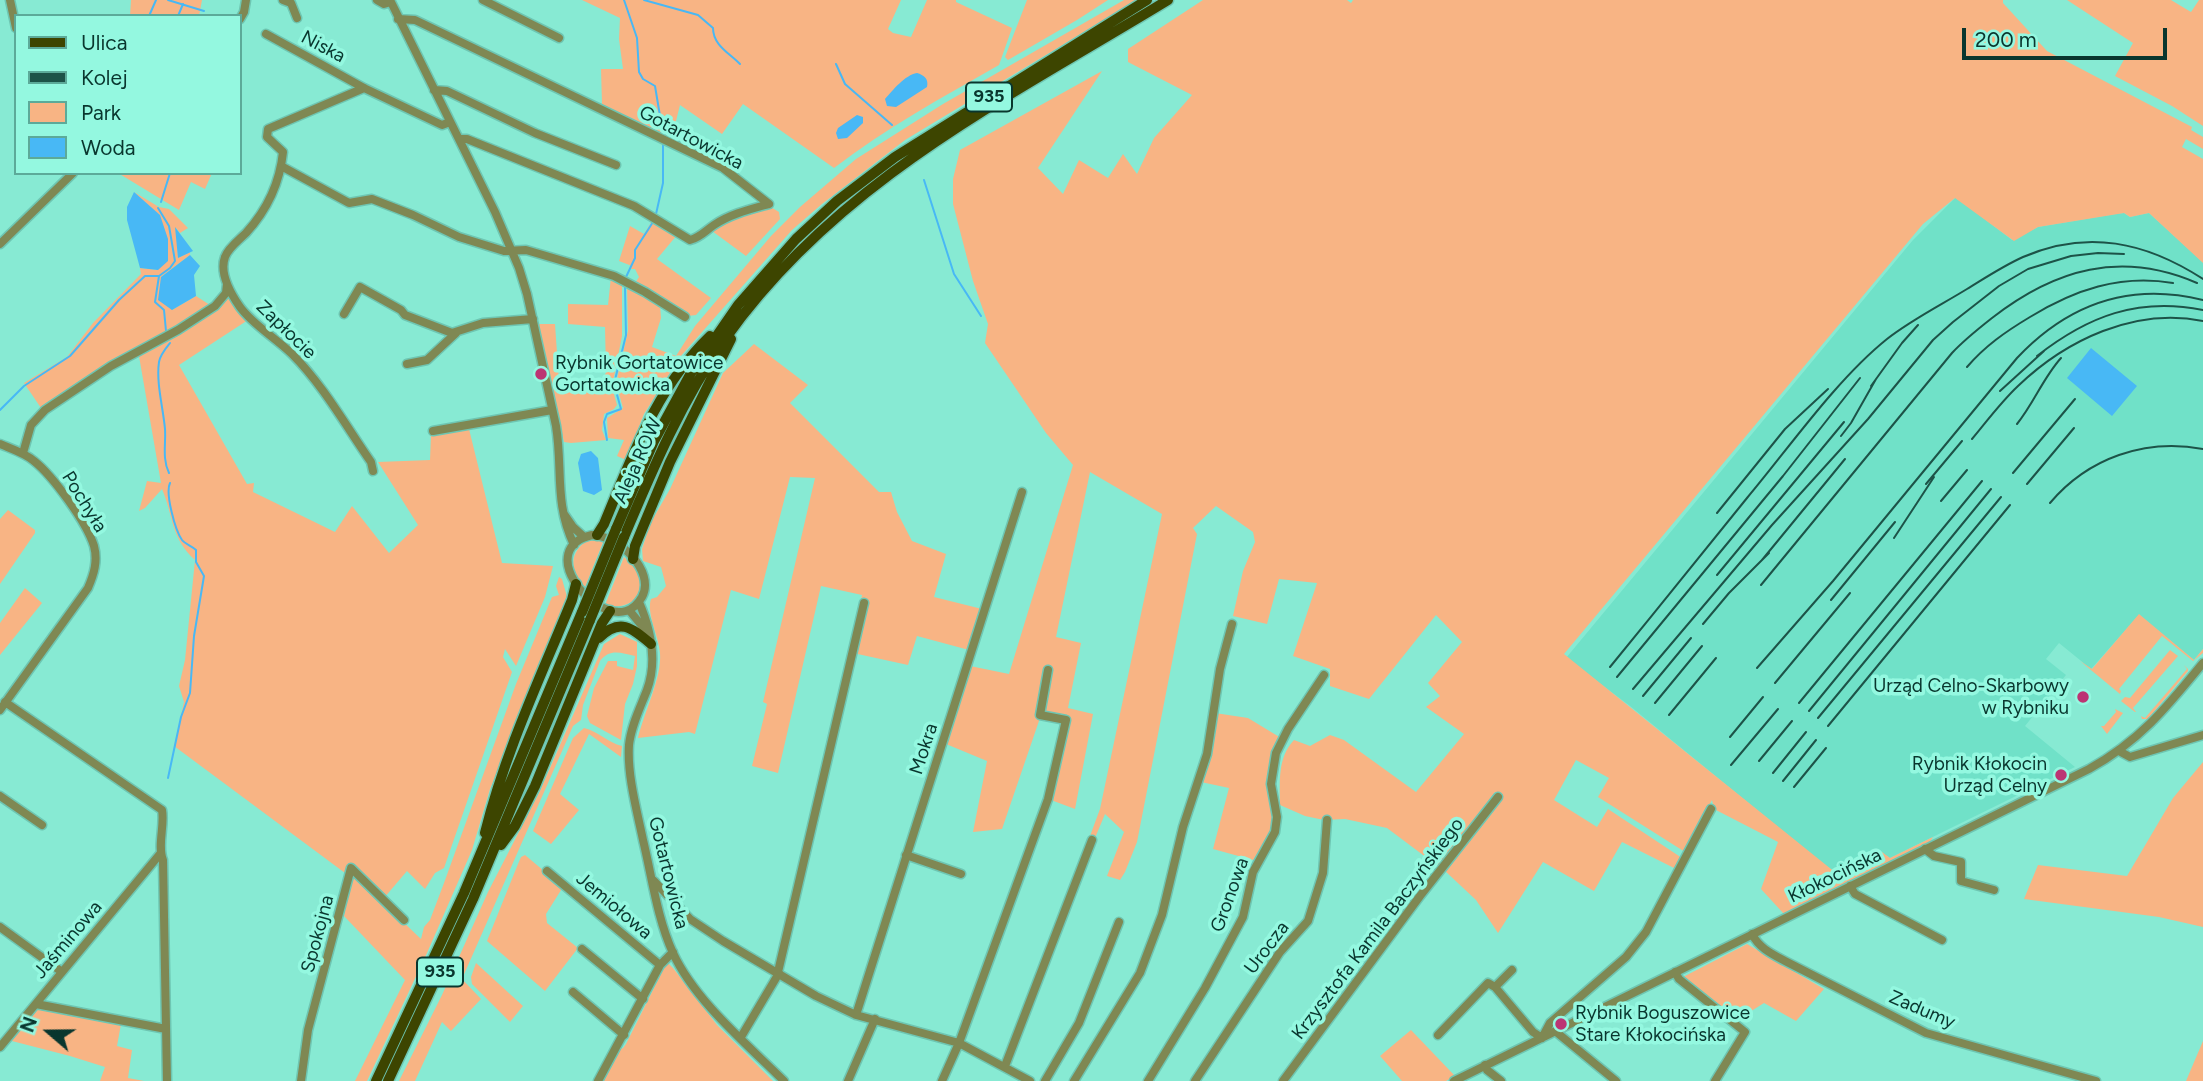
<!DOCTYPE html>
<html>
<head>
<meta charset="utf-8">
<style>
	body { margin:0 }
	#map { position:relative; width:2203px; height:1081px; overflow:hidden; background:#87ead3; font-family:Figtree,sans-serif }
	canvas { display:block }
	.legend { position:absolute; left:14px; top:14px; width:228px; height:161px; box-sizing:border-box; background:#94f8e0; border:2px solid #5caa99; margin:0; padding:9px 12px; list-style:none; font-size:21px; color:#09362e }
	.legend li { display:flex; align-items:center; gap:14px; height:35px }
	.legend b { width:35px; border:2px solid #5caa99 }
	.north { position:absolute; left:14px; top:997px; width:70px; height:70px; -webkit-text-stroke:5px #94f8e0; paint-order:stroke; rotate:290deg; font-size:19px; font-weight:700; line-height:28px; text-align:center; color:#09362e }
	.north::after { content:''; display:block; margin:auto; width:24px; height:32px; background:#09362e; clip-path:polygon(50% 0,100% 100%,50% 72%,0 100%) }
	.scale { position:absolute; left:1962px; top:28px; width:205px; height:32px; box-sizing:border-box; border:4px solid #09362e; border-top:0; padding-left:9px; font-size:21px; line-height:24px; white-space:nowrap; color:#09362e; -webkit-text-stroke:5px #94f8e0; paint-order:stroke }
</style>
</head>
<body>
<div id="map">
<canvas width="2203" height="1081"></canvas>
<ul class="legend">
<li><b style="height:9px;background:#3d4500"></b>Ulica</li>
<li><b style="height:9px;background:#1d5348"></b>Kolej</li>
<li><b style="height:19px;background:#f8b484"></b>Park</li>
<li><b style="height:19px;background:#48b8f5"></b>Woda</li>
</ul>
<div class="north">N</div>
<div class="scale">200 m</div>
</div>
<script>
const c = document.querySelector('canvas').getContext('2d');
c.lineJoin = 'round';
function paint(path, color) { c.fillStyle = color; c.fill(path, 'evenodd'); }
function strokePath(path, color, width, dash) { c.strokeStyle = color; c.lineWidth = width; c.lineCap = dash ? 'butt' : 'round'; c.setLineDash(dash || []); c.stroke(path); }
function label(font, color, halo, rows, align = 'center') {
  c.font = font + ' Figtree,sans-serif'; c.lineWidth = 7; c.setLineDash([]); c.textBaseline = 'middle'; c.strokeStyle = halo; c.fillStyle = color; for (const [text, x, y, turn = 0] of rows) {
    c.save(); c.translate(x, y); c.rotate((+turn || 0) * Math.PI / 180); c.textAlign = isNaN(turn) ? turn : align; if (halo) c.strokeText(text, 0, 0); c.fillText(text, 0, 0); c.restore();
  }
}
paint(new Path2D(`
	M1956 197 2012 240 2038 227 2116 214 2124 213 2130 217 2149 213 2203 262V649L2194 660 2139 615 2091 669 2059 643 2046 659 2066 675 2025 726 2075 767 1890 858 1881 852 1838 873 1824 865 1630 706 1566 658 1913 240Z`), '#70e1c8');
paint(new Path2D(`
	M131 0H202L199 16H130Z
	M582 0H901L888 29 893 33 911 37 927 0H956V2L1012 28 999 65C943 97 886 128 834 168L743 104 722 134 680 105 671 141 602 104 601 69H623L619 39 620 18Z
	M1027 0H1108L1077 20 1008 60 1005 57Z
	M1124 0H1137L905 140 822 204 792 230 680 357 644 414 626 460 617 456 624 440 608 438 607 418 623 408 616 383 628 331 627 285 660 306 661 318 652 347 676 356 695 326 771 236 800 207 856 159 943 104Z
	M1203 0H1347L1351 3 1353 0H2003V3L2047 51 2192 127 2191 130 2203 137V149L2186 139 2182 147 2203 159V263L2149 213 2130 217 2124 213 2038 227 2014 241 1955 198 1923 224 1564 654 1831 869 1838 873 1843 871 1882 852 1890 858 1933 837 1928 845 1784 914 1761 889 1778 842 1714 809 1712 800 1685 852 1598 797 1609 778 1576 760 1554 800 1597 827 1608 809 1682 858 1676 869 1622 842 1594 891 1543 862 1498 933 1476 900 1444 870 1503 796 1495 792 1439 867 1387 828 1345 819 1324 820 1305 816 1280 805C1280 782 1277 758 1294 740L1310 746 1330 735 1344 740 1416 792 1464 734 1426 707 1440 696 1428 683 1462 642 1436 615 1369 699 1330 686V669L1293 656 1317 583 1279 579 1267 624 1233 616 1243 571 1255 542 1253 532 1216 506 1193 528 1197 534 1137 842 1125 872 1120 880 1107 876 1124 832 1105 814 1095 838 1090 836 1100 809 1162 514 1090 472 1056 637 1081 643 1068 708 1093 714 1075 809 1051 800 1068 718 1043 712 1052 668 1047 667 1040 718 1002 829 973 832 987 761 946 744 970 666 1009 674 1073 465 1046 433 985 343 988 324 973 281 953 204V179L960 150 1102 71 1038 168 1063 194 1079 160 1108 178 1123 154 1137 174 1154 138 1192 95 1128 62V49Z
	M2067 0H2171L2191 12 2199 0H2203V126L2172 106 2115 76 2133 43Z
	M118 173H212L205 189 191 182 179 210Z
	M134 192 159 207 169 209 188 228 180 233 176 228 178 258 190 252V255L161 277 172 310 196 296 210 305 48 407 41 408 24 383 67 357 93 323 141 274 140 268 158 270 160 216Z
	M769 206 779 212 780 219 746 256 712 231 715 227Z
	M652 221 677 235 657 259 711 298 696 315 688 316 628 280 635 283 639 277 635 269H631L632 266 619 261 630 226 644 234Z
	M611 277 622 282V336L612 387 617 405 614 409 604 414 602 430 606 440 571 443 564 442 538 324H555L559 382 602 384 606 372 605 327 568 324V304L608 305Z
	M229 296 248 320 179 365 247 484 254 483 253 492 335 532 352 506 389 553 418 525 378 462 430 460 431 434 469 429 502 563 553 566 545 597 516 666 505 649 503 657 512 672 444 868 435 873 425 889 407 871 384 898 353 866 345 873 174 746 184 702 179 686 185 660 195 560C170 537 174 517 162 489L145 508 139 511 147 481 161 483 139 356C171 339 202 320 229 296Z
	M754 344 808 385 790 403 879 492H891L897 512 912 541 946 554 934 597 982 609 969 650 917 636 908 665 853 653 869 601 861 600 862 595 821 586 778 773 752 766 767 704 763 702 815 478 790 477 759 599 731 590 695 734 689 732 638 738C644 712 662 678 660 653 659 637 646 613 651 599L657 597 666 586 661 567 643 561 642 549 650 524 670 489 723 373Z
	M8 510 35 530V533L0 584V519Z
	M599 539 604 540 585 587C571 572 568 555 585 542Z
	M624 557C628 561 634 565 637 569 653 593 628 612 605 605Z
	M559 577 562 579 568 600 490 789 472 850 427 953 367 1081H355L405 980 344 916 351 877 355 876 421 939 424 927 430 920 444 883 516 684 552 597 559 595 556 586Z
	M25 588 42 603 0 655V623Z
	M2139 614 2194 660 2203 649V653L2193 661 2162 636 2119 689 2121 691 2120 694 2080 661 2092 669Z
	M620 634 637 642V666L633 684 625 704 621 740 590 723 587 716 594 688 608 661H617V666L633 670 635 656C621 653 610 648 600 661L583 705 581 720 573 726 566 742 462 979 481 999 451 1031 442 1022 415 1081H399L442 995 488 892 540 791 604 644Z
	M2170 650 2178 656 2133 708 2136 712H2135L2121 701 2125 697 2130 698Z
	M2184 665 2188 669V671L2148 719H2142L2141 716 2145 718 2187 669Z
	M2115 709 2123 713 2107 734 2101 726H2104L2116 712Z
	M1215 713 1248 718 1281 738 1275 753V817L1272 832 1253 860 1213 849 1229 788 1201 782Z
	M584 728C598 731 608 743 622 746L621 757 589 734 560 794 579 810 551 844 533 831 573 738Z
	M2203 762V927L2159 917 2024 899 2038 865 2127 876 2173 798Z
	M525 855 563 887 546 914 547 923 578 948 545 991 487 941 518 864 521 857Z
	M1747 944 1824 989 1796 1021 1764 1003 1737 1020 1683 977Z
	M667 962 673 968 717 1025 773 1081H601L617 1051 623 1048 626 1044Z
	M476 963 523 1006 510 1022 472 984 471 977Z
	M36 1006 121 1024 117 1046 132 1050 128 1078 144 1081H100L105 1067 70 1056 8 1040Z
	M1411 1030 1455 1076 1446 1081H1402L1380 1056Z
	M2203 1041V1081H2186Z`), '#f8b484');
paint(new Path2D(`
	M917 73C924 75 929 79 927 87L896 107 887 106 885 99C893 90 905 75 917 73Z
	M857 115 863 117V123L847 138 838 139 836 133 838 128Z
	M134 192 160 215 168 239V261L158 270 140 268 127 220V207Z
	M175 227 193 251 178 258Z
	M190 255 200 266 194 275 196 296 172 310 158 300 161 277Z
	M2091 348 2137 386 2112 416 2067 378Z
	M591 451 598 458 602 490 594 495 583 491 578 463 581 454Z`), '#48b8f5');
strokePath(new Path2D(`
	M168 0 204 11
	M624 0 637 38 639 72 643 79 655 86 663 134
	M644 0 698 15 713 28C713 45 729 53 740 64
	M149 16 156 0
	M178 16 183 4
	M836 64 845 84 892 125
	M924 180 954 274 981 316
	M161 202 170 173
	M158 208 169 226 175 261 170 268 159 276 155 302 164 310 166 331
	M656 214 663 183V143
	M626 277 635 258V250L653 222
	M0 410 24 386 70 356 119 300 145 276H159
	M607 440 604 422 607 414 621 409 614 384 626 335 625 287
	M169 473C162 459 166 443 165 429 163 407 156 383 159 362 160 355 166 348 170 343
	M168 778 181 717 190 693 194 636 204 576 196 562V550C192 546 185 544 182 540 175 530 165 493 170 483`), '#48b8f5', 2);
const minor = new Path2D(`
	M10 0 16 28
	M283 0 291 3 297 18
	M377 0 384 4 391 2
	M390 0 495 212 519 268 527 294 556 426C563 469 554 503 574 545
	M483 0 559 38
	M240 19 244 12 246 0
	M398 19 415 20 723 168 769 204
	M266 34 364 88 442 125 450 122
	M364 88 268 129 267 137 283 152C280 182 267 210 246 233 239 240 228 248 225 257 219 273 231 294 240 307 253 325 276 338 292 354 323 385 346 426 371 462L373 471
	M434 90 447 91 535 133 616 165
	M459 139H467L634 206 690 240C701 237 705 231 714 225 730 214 751 209 769 204
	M281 166 349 203 372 199 413 215 459 237 504 251 526 250 614 276 645 292 685 317
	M0 244 73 173
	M344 314 360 287 401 310 405 315 452 333 483 323 533 319
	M407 364 427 360 456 333
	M433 431 552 410
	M0 444C12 449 25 453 34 461 53 476 87 523 94 546 98 561 94 574 88 588L0 710
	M23 453 31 425 45 410 111 366 178 330 215 306 226 293 227 284
	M564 514 573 527 584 537
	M592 535C618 535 656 571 642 597 638 604 633 609 626 611 591 621 535 548 592 535Z
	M639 602C651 630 658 660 647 690 640 708 631 726 629 745 627 775 637 811 643 840 652 877 657 918 673 953 695 1001 747 1044 784 1081
	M629 610 647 632
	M5 702 162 810C165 825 157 846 163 860L167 1081
	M2119 751 2130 757 2203 735
	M0 796 42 825
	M1925 849 1934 856 1961 862V881L1994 890
	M906 855 961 874
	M547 871 660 965
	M654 881 690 919 723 941 816 996 856 1015 959 1043 1030 1081
	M1850 886 1855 894 1942 940
	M0 927 62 972
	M1752 934C1759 948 1772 954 1785 961L1926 1033 2096 1081
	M582 949 643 999
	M1512 970 1495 987 1533 1032 1542 1038 1550 1023 1626 957 1646 932 1711 809
	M778 972 864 603
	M1675 972 1679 979 1745 1032 1715 1081
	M573 992 624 1035
	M36 1004 166 1029
	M856 1015 1022 492
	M1555 1031 1616 1081
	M1438 1035 1488 983 1495 987
	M741 1037 779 973
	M0 1047 160 854
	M1485 1065 1487 1070 1501 1081
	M1005 1066 1092 840
	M301 1081 308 1030 351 868 404 920
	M598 1081 660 965 673 952
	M848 1081 875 1019
	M942 1081 959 1043 1048 799 1066 720 1040 715 1048 670
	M1045 1081 1079 1023 1119 922
	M1074 1081 1140 973 1162 915 1183 827 1207 754 1220 669 1232 624
	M1148 1081 1205 988 1243 917 1253 872 1275 832 1277 817 1271 784 1276 753 1288 729 1324 675
	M1195 1081 1280 952 1308 921 1323 873 1327 820
	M1283 1081 1420 896 1498 797
	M1454 1081 2089 769C2140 741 2167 707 2203 663`);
const major = new Path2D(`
	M616 529 654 441 691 373 738 305 796 239 837 201 895 157 1147 0
	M597 535 604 524C632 457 656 388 710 336
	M624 537C653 468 682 400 725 339 838 180 1006 99 1168 0
	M633 559 635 546 670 462 731 339
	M599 638C620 617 632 628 651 644
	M485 833C505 752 541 676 572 600L576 584
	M501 845 515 826 535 786 602 623 610 611
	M376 1081 464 893 582 612
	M388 1081 473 899 590 620`);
strokePath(minor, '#6ec6b2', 11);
strokePath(major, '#6ec6b2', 13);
strokePath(minor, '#7f8853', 8);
strokePath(major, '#3d4500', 10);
strokePath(new Path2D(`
	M2037 356C2088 316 2138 297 2203 310
	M1967 367C1985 346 2005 332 2030 317 2074 290 2120 274 2173 283
	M1871 386 1902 343 1918 325
	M2000 391 2044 351
	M2017 424C2034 403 2043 378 2061 358
	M1841 436 1851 423 1876 379
	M1972 439C1987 421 2001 402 2018 386 2066 340 2135 307 2203 321
	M2013 473 2075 399
	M1926 484 1962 441
	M2027 484 2074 428
	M1941 501 1967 470
	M2050 503C2088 458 2145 438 2203 449
	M1717 513 1785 429 1828 389
	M1894 538 1934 477
	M1762 560 1845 459
	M1717 575 1844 422
	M1761 585 1952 353C1964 340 1978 329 1992 318 2055 269 2121 250 2197 283
	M1831 600 1895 522
	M1703 624 1729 593 1769 553
	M1610 667C1656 611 1701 555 1747 498 1789 448 1836 380 1887 339 1911 320 1941 305 1967 289 1985 278 2003 266 2023 257 2087 229 2146 242 2203 279
	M1757 668 1833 581 2017 358C2068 304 2130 282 2203 300
	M1617 677 1783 476 1860 378
	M1775 683 1850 593
	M1633 689 1772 525 1868 419 1933 340 1953 322 1999 286 2028 269 2071 256 2098 253 2124 254
	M1643 696 1691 638
	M1655 703 1702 646
	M1799 703 1982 481
	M1809 711 1991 489
	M1669 715 1716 658
	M1818 718 2001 497
	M1828 726 2010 505
	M1730 737 1763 697
	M1759 761 1792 721
	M1731 765 1778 709
	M1773 773 1806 732
	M1783 781 1816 740
	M1794 787 1826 748`), '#1d5348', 2);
const majorBridge = new Path2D(`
	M582 612 616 529
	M590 620 624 537`);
strokePath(majorBridge, '#6ec6b2', 13, []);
strokePath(majorBridge, '#3d4500', 10);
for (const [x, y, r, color] of [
	[541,374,7,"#bc3473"],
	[2083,697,7,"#bc3473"],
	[2061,775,7,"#bc3473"],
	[1561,1024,7,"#bc3473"]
]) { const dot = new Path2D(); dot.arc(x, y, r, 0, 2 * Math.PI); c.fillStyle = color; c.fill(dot); strokePath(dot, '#94f8e0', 2.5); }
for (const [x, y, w] of [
	[989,97,46],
	[440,972,46]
]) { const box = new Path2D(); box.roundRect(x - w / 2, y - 14.5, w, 29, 5); c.fillStyle = '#94f8e0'; c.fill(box); strokePath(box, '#09362e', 2); }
label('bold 18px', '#09362e', null, [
	["935",989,97],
	["935",440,972]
]);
label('19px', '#09362e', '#94f8e0', [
	["Niska",323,47,28],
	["Gotartowicka",691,138,28],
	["Zapłocie",286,330,44],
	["Aleja ROW",638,461,-66],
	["Pochyła",84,502,58],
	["Mokra",924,749,-72],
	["Gotartowicka",668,873,76],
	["Kłokocińska",1835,876,-26],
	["Gronowa",1230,895,-70],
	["Jemiołowa",614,906,40],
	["Krzysztofa Kamila Baczyńskiego",1378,929,-53],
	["Spokojna",318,934,-75],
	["Jaśminowa",68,940,-50],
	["Urocza",1267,948,-53],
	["Zadumy",1922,1010,23]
]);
label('19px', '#09362e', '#94f8e0', [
	["Rybnik Gortatowice",555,363],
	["Gortatowicka",555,385],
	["Urząd Celno-Skarbowy",2069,686,"right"],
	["w Rybniku",2069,708,"right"],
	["Rybnik Kłokocin",2047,764,"right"],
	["Urząd Celny",2047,786,"right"],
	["Rybnik Boguszowice",1575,1013],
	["Stare Kłokocińska",1575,1035]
], 'left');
</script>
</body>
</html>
